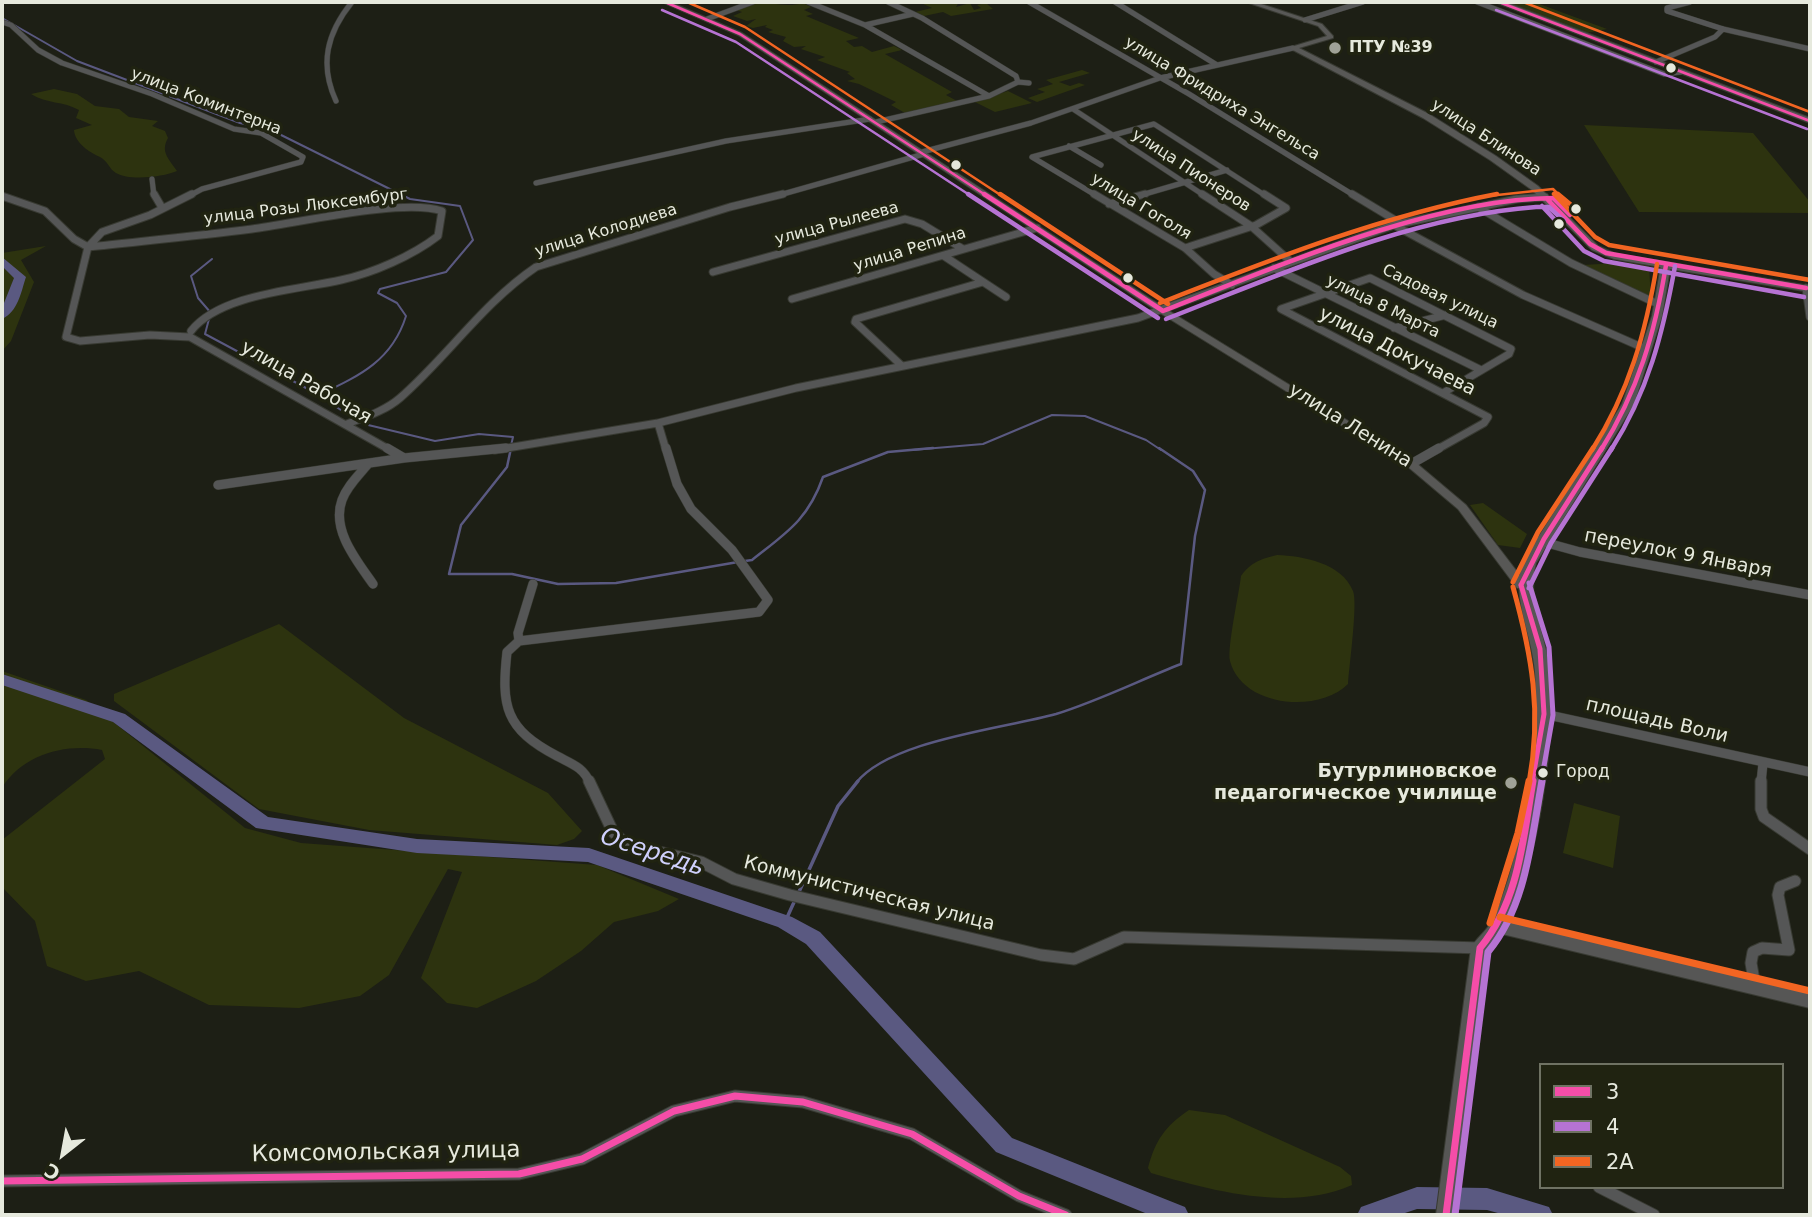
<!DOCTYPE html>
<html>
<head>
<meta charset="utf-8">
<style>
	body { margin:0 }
	#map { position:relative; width:1812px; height:1217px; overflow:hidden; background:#1d1f15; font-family:"DejaVu Sans",sans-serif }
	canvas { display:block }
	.frame { position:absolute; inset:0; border:4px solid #e6e9dd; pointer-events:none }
	.legend { position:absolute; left:1539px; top:1063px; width:245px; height:126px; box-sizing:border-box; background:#202311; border:2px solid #6f7263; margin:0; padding:9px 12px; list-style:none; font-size:21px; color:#e6e9dd }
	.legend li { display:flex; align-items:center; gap:14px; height:35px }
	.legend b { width:35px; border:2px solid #6f7263 }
	.north { position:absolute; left:28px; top:1119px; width:70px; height:70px; -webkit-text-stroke:5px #202311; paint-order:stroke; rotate:211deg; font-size:19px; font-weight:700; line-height:28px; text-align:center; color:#e6e9dd }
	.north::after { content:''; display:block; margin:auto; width:24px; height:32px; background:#e6e9dd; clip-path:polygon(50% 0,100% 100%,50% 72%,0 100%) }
</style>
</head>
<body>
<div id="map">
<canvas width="1812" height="1217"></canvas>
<div class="frame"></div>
<ul class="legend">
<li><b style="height:9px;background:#f54da8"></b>3</li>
<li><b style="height:9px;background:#b673d3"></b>4</li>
<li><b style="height:9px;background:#f26522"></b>2А</li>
</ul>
<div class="north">С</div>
</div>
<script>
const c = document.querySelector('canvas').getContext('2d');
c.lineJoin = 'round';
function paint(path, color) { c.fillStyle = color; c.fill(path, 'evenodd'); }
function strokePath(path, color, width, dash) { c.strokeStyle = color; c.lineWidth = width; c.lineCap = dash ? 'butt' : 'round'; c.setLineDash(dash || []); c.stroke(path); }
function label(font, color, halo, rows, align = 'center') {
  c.font = font + ' "DejaVu Sans",sans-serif'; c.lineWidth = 7; c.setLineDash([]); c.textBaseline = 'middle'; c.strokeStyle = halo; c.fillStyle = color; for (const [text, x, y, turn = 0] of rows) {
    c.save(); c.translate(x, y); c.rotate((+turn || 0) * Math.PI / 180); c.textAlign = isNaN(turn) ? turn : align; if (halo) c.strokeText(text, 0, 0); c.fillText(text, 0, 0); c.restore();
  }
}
paint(new Path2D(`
	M754 2C772 2 786 8 803 3L811 7 804 10 813 14 806 16 859 38 846 41 854 47 862 46 872 52 894 46 902 50 885 54 952 92 946 95 957 101 905 113 891 105 896 102 859 84 847 81 855 79 847 73 850 72 817 60 825 57 801 49 806 46 794 47 783 41 786 37 768 32 773 30 765 27 767 25 753 28 746 26 756 19 747 21 733 16 742 12 733 9Z
	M919 2H969H959L956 7 970 3 974 10 981 8 977 5 986 3 993 9 951 16 943 12 924 16 915 12 932 8Z
	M1506 2H1534L1607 29 1587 33Z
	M1082 70 1090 73 1059 82 1070 86 1079 83 1085 85 1037 102 1028 98 1045 92 1037 89 1053 84 1046 80Z
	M54 89 77 94 95 106 119 109 129 117 158 121 152 126 165 131 168 138C160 152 169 159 177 171 163 177 129 181 116 173 109 169 108 161 100 157 89 152 75 143 74 130L92 125 76 118 79 110C63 101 47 104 31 94Z
	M1008 91 1032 103 995 112 975 102Z
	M1584 125 1753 133 1810 202V213L1639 212Z
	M46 246 21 260 34 282 11 341 2 351V253Z
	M1638 262 1649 266 1651 298 1582 265Z
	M1483 503 1527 534 1520 548 1498 545 1470 505Z
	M1277 555C1303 556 1342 563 1353 591 1358 603 1349 667 1348 684 1318 714 1242 707 1230 661 1227 647 1239 594 1241 576 1251 562 1261 559 1277 555Z
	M279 624 404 718 548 793 582 831 574 839 557 845 369 830 259 809 114 701V694Z
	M2 671 86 700 245 828 301 843 597 865 679 899 658 911 614 922 581 951 536 981 477 1008 447 1003 421 978 462 872 448 869 389 975 360 996 299 1008 209 1005 139 971 86 981 47 966 35 921 2 887V840L105 759 102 750C65 743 22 755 2 788Z
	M1574 803 1620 816 1613 868 1563 853Z
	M1189 1110 1225 1115 1340 1167 1351 1176 1352 1185C1291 1212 1213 1191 1151 1173L1148 1168C1155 1141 1165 1126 1189 1110Z`), '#2d330f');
strokePath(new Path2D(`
	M2 18 77 61 240 123 271 130 410 199 460 206 473 240 446 272 380 289 378 293 397 303 406 316C392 361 359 376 319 395
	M211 313 198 298 191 276 212 259
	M209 319 205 334 319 395 351 417
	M364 424 435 441 479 434 513 437 510 450
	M912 450 983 444 1052 415 1085 416 1146 440 1161 450`), '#5a5981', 2);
strokePath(new Path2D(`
	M511 448 507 467 461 525 449 574H512L558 584 616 583 738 562
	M745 561 752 560C786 533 808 520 823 477L888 452 933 448
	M856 783C890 740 1002 729 1056 714 1098 701 1140 680 1181 664L1195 536 1205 490 1193 471 1159 448`), '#5a5981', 2.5);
strokePath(new Path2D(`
	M798 894 838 806 858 781
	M785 922 795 900`), '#5a5981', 3.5);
paint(new Path2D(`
	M2 257 26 277C21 292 18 312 2 319V308L14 278 2 266Z
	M2 674 125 714 268 817 417 839 589 848 792 917 820 932 1012 1138 1185 1207 1189 1215H1150L996 1152 806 944 778 927 588 862 417 853 256 828 113 722 2 685Z
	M1417 1187 1487 1188 1549 1207 1553 1215H1505L1487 1210 1417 1209 1399 1215H1357L1361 1207Z`), '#5a5981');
const streetFar3 = new Path2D(`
	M808 2 865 25 989 96
	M1029 2 1189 94 1355 196
	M1115 2 1217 65
	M1477 2 1664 74 1681 72
	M1690 2 1667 8V11L1723 29 1810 49
	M707 19 753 2
	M1305 20 1363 2
	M2 22 11 25 38 50 62 63 152 94 234 129 261 133 303 157 301 162 202 189 189 196
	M865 25 913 14
	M1656 62 1715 37 1723 29
	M1018 82 1029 83
	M336 101C319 64 327 33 352 2
	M1073 109 1205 196
	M876 122 989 96 1018 82 1016 76 922 18 888 2
	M1069 146 1101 165
	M922 152 1031 123 1160 78 1293 48
	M152 179 154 196
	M536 183 726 141 870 119
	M776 196 924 154
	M1097 196 1032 157 1154 124 1266 196
	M1138 196 1227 170`);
const streetFar2 = new Path2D(`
	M154 194 161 206
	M192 194 150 215 102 232 88 247 66 337 80 341 150 335 190 337 390 450
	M1094 194 1185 248
	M1202 194 1251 226 1290 261
	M1352 194 1400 223
	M2 196 45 211 74 239 88 247C143 241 198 236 252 229 298 223 403 198 442 211L438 236C412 256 373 273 341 280 297 290 220 294 191 331
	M1109 204 1145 194
	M1478 207 1571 263 1660 305
	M1394 225 1523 295 1646 349
	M1185 248 1214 274 1232 285
	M1185 248 1256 225 1286 208 1264 194
	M944 256 1006 297
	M1274 268 1481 370
	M713 272 905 219 922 224 963 249
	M1806 288 1810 317
	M792 299 1037 228
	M1394 328 1446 315
	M902 366 855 322 856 319 983 282
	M658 423 666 450
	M347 424C365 417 385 411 400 398 448 356 483 303 536 267L730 207 783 194
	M495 450 658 423 796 388 1138 318 1394 225 1517 199 1545 197
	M1436 450 1484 423 1488 417 1281 309 1370 278 1511 349 1509 354 1443 393`);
const streetFar1 = new Path2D(`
	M387 448 404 458 506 448
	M368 464C359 475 347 486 342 500 331 530 357 561 373 584
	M1411 464 1439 448
	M218 485 404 458
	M1540 541 1580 552 1810 595
	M519 641 518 633 533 584
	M1544 714 1810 772
	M590 783C583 767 572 764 557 756 505 729 501 706 507 652L519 641 759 612 768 600 732 550 691 509 677 484 666 448
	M1761 783 1763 763`);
const street = new Path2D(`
	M589 781 613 832 626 844 701 862 734 879 790 895 1041 955 1074 959 1124 937 1480 948
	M1761 781V809L1764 817 1810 849
	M1755 986 1751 963 1753 952 1762 948 1789 950 1778 895 1780 887 1795 881
	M2 1181 519 1174 582 1159 674 1111 735 1096 803 1102 912 1134 1019 1196 1066 1215
	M1599 1187 1654 1215`);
const secondary = new Path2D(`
	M662 2H670L742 33 1166 309 1415 462 1466 505 1525 582 1527 585 1525 588H1517L1458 509 1407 466 1160 313 738 35Z
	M1246 2H1255L1322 24 1333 36V38L1299 48 1429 114 1496 156 1538 186 1598 246 1616 254 1666 262 1670 265 1666 268 1614 259 1592 250 1532 190 1490 160 1423 118 1291 49V47L1327 36 1318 26Z`);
const primary = new Path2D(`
	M1495 2H1505L1810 118V123Z
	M1666 262 1810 286V292L1670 269 1662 316 1634 404 1536 563C1526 601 1545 630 1549 668 1556 739 1539 858 1508 921L1810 992V1008L1502 934 1489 950 1456 1215H1436L1471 948C1475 940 1482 935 1488 927 1492 920 1496 911 1500 903 1523 845 1539 735 1535 672 1532 633 1512 602 1522 563L1622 404 1652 316 1661 265Z`);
strokePath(streetFar3, '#383a32', 6);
strokePath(streetFar2, '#383a32', 9);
strokePath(streetFar1, '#383a32', 10);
strokePath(street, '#383a32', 13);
strokePath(secondary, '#383a32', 2);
strokePath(primary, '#383a32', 2);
strokePath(streetFar3, '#555656', 5);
strokePath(streetFar2, '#555656', 7);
strokePath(streetFar1, '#555656', 9);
strokePath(street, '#555656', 11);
paint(secondary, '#585856');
paint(primary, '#565655');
strokePath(new Path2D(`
	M665 2 740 34 987 196
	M1499 2 1810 121`), '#f54da8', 2.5);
strokePath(new Path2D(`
	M984 194 1163 311
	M1548 200 1590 244 1606 253 1806 288
	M1163 311C1276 267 1432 199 1553 198L1570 215
	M1601 450C1638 391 1655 333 1666 265`), '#f54da8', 4.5);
strokePath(new Path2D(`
	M1521 585 1544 539 1602 448
	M1521 585 1540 649 1544 714 1532 783`), '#f54da8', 5);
strokePath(new Path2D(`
	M2 1181 519 1174 582 1159 674 1111 735 1096 803 1102 912 1134 1019 1196 1066 1215
	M1446 1215 1480 948C1519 901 1523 839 1533 781`), '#f54da8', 7);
strokePath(new Path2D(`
	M662 10 736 42 971 196
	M1496 10 1807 129`), '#b673d3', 2.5);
strokePath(new Path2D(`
	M968 194 1158 318
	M1542 206 1584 251 1604 261 1804 297
	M1166 319C1282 274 1411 216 1536 207H1549L1564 221
	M1611 450C1648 392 1663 333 1675 266`), '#b673d3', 4.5);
strokePath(new Path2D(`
	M1529 583 1549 647 1553 715 1541 783
	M1529 588 1551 543 1612 448`), '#b673d3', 5);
strokePath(new Path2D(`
	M1455 1215 1488 952C1527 905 1531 840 1542 781`), '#b673d3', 7);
strokePath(new Path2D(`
	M687 2 745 27 1002 196
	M1523 2 1810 112
	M1488 196 1553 189 1560 196`), '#f26522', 2.5);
strokePath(new Path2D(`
	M1000 194 1168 304
	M1554 194 1595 237 1609 245 1810 280
	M1558 194 1576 209
	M1160 303C1270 260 1381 216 1497 194
	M1592 450C1629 392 1646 332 1657 264`), '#f26522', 4.5);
strokePath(new Path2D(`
	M1513 582 1538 532 1593 448
	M1513 587C1532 656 1542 711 1529 783`), '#f26522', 5);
strokePath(new Path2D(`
	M1500 917 1810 991
	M1490 923 1518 833 1529 781`), '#f26522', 7);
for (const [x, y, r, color] of [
	[1335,48,7,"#a0a297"],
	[1671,68,6,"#e6e9dd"],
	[956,165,6,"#e6e9dd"],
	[1576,209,6,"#e6e9dd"],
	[1559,224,6,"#e6e9dd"],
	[1128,278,6,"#e6e9dd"],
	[1543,773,6,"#e6e9dd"],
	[1511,783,7,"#a0a297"]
]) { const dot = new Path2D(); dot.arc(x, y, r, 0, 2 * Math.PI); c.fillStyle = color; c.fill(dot); strokePath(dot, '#202311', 2.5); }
label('bold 16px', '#e6e9dd', '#202311', [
	["ПТУ №39",1349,48]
], 'left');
label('16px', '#e6e9dd', '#202311', [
	["улица Фридриха Энгельса",1222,99,31],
	["улица Коминтерна",206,102,21],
	["улица Блинова",1486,138,33],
	["улица Пионеров",1191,171,33],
	["улица Розы Люксембург",306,207,-7],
	["улица Гоголя",1141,207,31],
	["улица Рылеева",837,224,-15],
	["улица Колодиева",606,231,-17],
	["улица Репина",910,250,-17],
	["Садовая улица",1440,297,26],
	["улица 8 Марта",1383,307,26]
]);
label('17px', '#e6e9dd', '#202311', [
	["Город",1556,773]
], 'left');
label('19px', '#e6e9dd', '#202311', [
	["улица Докучаева",1397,352,27],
	["улица Рабочая",306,383,30],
	["улица Ленина",1350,426,32],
	["переулок 9 Января",1678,554,11],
	["площадь Воли",1657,721,13],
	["Коммунистическая улица",869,894,14]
]);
label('bold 19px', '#e6e9dd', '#202311', [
	["Бутурлиновское",1497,772],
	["педагогическое училище",1497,794]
], 'right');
label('23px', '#e6e9dd', '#202311', [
	["Комсомольская улица",386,1153,-1]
]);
label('italic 24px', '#cfd0fc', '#202311', [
	["Осередь",652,853,18]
]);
</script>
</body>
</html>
